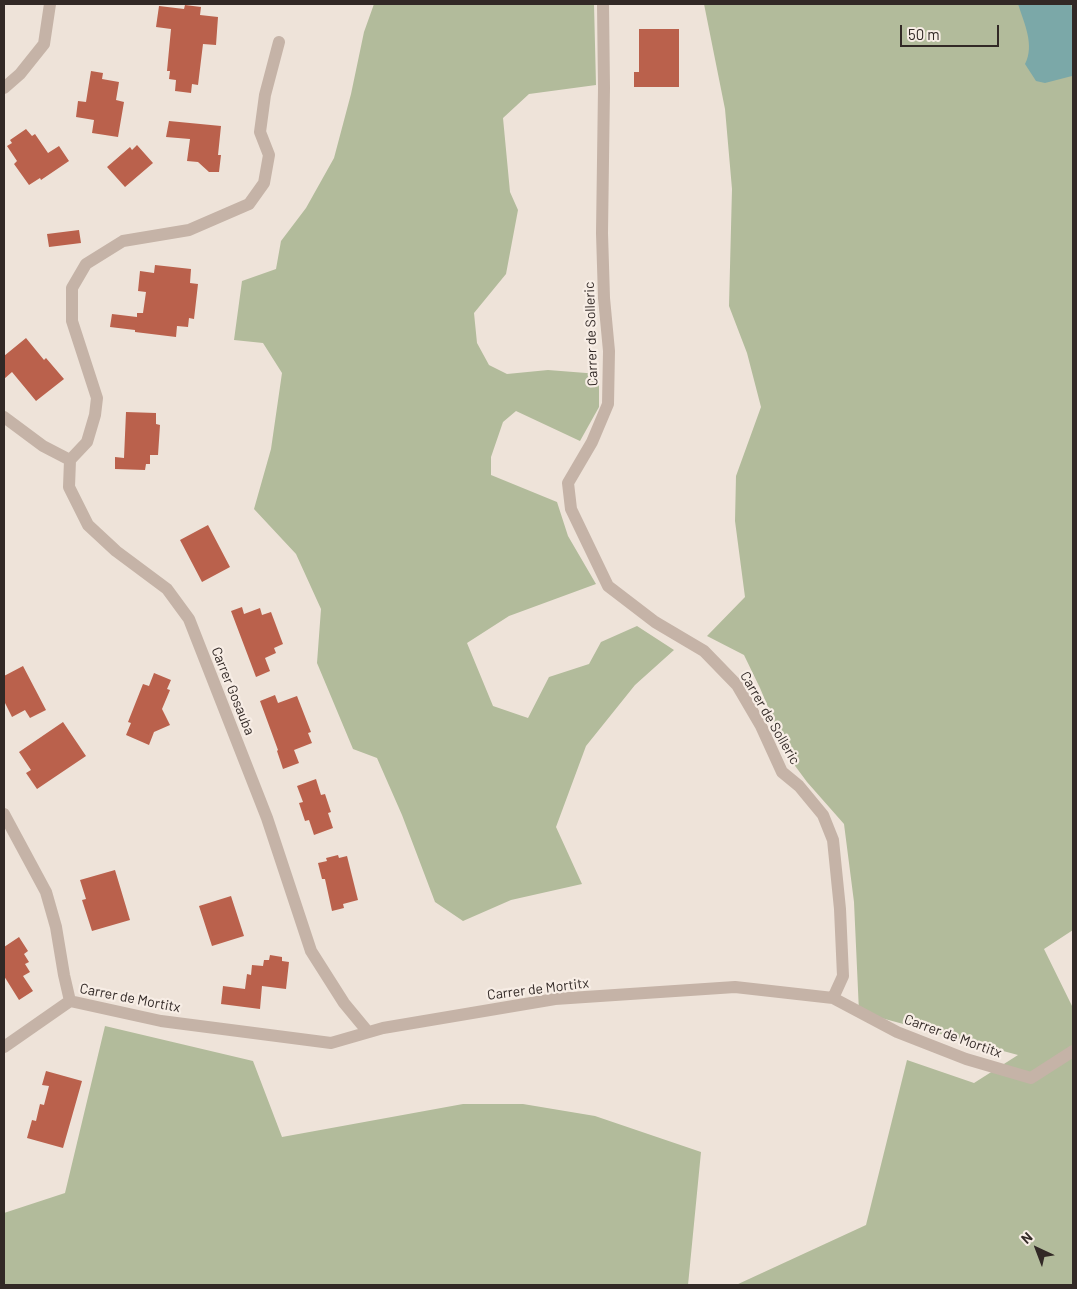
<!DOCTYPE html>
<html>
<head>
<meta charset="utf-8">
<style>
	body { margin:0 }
	#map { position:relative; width:1077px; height:1289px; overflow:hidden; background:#eee3d9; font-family:Barlow,sans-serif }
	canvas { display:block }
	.frame { position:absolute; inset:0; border:5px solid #322926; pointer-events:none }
	.north { position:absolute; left:1012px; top:1224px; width:50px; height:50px; -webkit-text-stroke:4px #f7ede5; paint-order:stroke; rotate:317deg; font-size:14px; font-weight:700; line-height:20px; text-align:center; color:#322926 }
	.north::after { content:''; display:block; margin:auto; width:18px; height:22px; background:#322926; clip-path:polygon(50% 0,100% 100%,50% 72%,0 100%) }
	.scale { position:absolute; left:900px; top:25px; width:99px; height:22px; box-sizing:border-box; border:2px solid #322926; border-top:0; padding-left:6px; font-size:15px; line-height:18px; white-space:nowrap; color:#322926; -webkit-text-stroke:4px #f7ede5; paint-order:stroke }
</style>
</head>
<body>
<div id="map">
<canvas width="1077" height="1289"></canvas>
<div class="frame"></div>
<div class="north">N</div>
<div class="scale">50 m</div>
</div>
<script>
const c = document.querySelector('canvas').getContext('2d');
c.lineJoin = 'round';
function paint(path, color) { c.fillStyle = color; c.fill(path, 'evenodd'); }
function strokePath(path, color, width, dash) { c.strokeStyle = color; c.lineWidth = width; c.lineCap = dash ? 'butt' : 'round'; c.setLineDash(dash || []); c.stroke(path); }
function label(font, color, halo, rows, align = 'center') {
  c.font = font + ' Barlow,sans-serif'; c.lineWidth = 4.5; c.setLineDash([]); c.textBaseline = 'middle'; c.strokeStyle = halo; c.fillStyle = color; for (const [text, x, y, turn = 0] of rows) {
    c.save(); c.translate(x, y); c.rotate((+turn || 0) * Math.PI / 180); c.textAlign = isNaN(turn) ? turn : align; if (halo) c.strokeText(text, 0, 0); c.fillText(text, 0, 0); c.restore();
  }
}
paint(new Path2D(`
	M374 4H594L596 85 529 94 503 118 510 192 518 210 506 274 474 313 477 343 489 365 507 374 548 370 599 374V407L580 441 516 411 503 422 491 457V475L557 502 568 536 596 584 509 616 467 643 493 706 528 718 549 677 589 664 601 642 637 626 674 650 635 685 586 746 556 827 582 884 511 900 463 921 435 902 402 815 377 758 353 749 317 663 321 609 296 554 254 509 271 449 282 373 263 343 234 340 242 281 276 269 281 241 306 208 334 158 351 94 364 32Z
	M704 4H1073V930L1044 949 1073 1008V1285H736L866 1225 907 1060 974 1083 1018 1055 859 1012 854 902 844 824 807 782 790 759 760 688 744 655 707 636 745 597 735 521 736 476 761 407 747 353 729 306 732 189 725 109Z
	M105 1026 253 1061 282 1137 463 1104H523L595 1116 701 1152 688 1285H4V1213L65 1193Z`), '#b2bb9b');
paint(new Path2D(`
	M1018 4H1071L1073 16 1072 76 1045 83 1036 81 1025 64C1035 45 1024 23 1018 4Z`), '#7ba8a8');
paint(new Path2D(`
	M185 5 201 7 200 15 218 17 216 45 203 44 198 85 192 84 191 93 175 91 176 80 169 79 170 71H167L171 29 156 27 159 6 184 9Z
	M639 29H679V87H634V72H639Z
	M91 71 103 73 102 79 119 82 116 100 124 102 118 137 92 133 94 120 76 117 78 101 86 102Z
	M169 121 221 126 218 155H221L219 172H209L198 162 187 161 190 139 166 137Z
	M26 129 32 136 35 134 48 153 59 146 69 161 41 180 40 178 29 185 14 164 17 161 7 146 12 143 10 140Z
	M137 145 153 163 125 187 107 167 130 147 132 150Z
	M79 230 81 243 49 247 47 234Z
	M155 265 191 269 190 283 198 284 194 319 189 318 188 327 177 326 176 337 135 332V330L110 327 112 314 137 317V313H143L146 292 138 291 140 271 154 273Z
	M26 338 44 360 46 358 64 379 36 401 12 372 4 379V356Z
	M126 412 156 413V424L160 425 158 455H150V464H146L145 470 115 469V457L124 458Z
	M208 525 230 567 202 582 180 540Z
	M242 607 244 614 260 608 262 615 271 612 283 644 274 648 276 653 265 658 270 671 256 677 231 611Z
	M23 666 46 710 30 718 25 710 12 717 4 701V676Z
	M154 673 171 680 167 689 170 690 162 709 170 725 154 732 149 745 126 735 131 723 128 722 143 684 149 686Z
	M275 695 278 703 297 696 311 732 308 733 312 743 294 750 299 763 283 769 277 751 278 750 260 701Z
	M63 722 86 756 37 789 26 773 31 770 19 752Z
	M316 779 321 795 325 794 331 812 328 813 333 828 314 835 309 820 305 821 299 803 303 802 297 786Z
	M338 855 339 858 347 856 358 900 343 904 344 908 332 911 325 879H322L318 863 327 861 326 858Z
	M115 870 130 920 92 931 82 900 86 899 80 880Z
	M231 896 244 936 212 946 199 906Z
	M19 937 28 951 24 954 29 962 25 964 30 972 23 976 33 991 19 1000 4 976V947Z
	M270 955 282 957V961L289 962 286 989 262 986 260 1009 221 1004 223 986 245 989 247 974 251 975 252 965 263 966 264 960H269Z
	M46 1071 82 1081 63 1148 27 1138 32 1120 36 1121 40 1104 44 1105 49 1086 42 1085Z`), '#ba614c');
strokePath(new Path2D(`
	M603 4 604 88 602 233 604 298 609 351 608 404 592 442 568 483 571 509 608 586 655 622 704 651 737 685 761 726 782 772 799 786 823 815 833 840 840 909 843 976 833 998
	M4 88 20 74 44 44 50 4
	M4 417 43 446 70 460 69 487 88 525 116 551 167 589 189 619 267 818 311 951 344 1003 368 1032
	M70 460 87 442 95 415 97 398 72 321V288L86 264 123 241 189 230 249 204 264 183 269 155 260 132 265 95 279 42
	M4 814 46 892 56 927 64 975 70 1001
	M4 1047 70 1001 161 1021 331 1043 383 1028 555 999 735 987 833 998 897 1032 966 1059 1031 1078 1073 1051`), '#c5b3a7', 12);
label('14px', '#322926', '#f7ede5', [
	["Carrer de Solleric",591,334,-92],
	["Carrer Gosauba",233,691,68],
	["Carrer de Solleric",770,718,60],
	["Carrer de Mortitx",538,989,-7],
	["Carrer de Mortitx",130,998,11],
	["Carrer de Mortitx",953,1036,20]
]);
</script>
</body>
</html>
